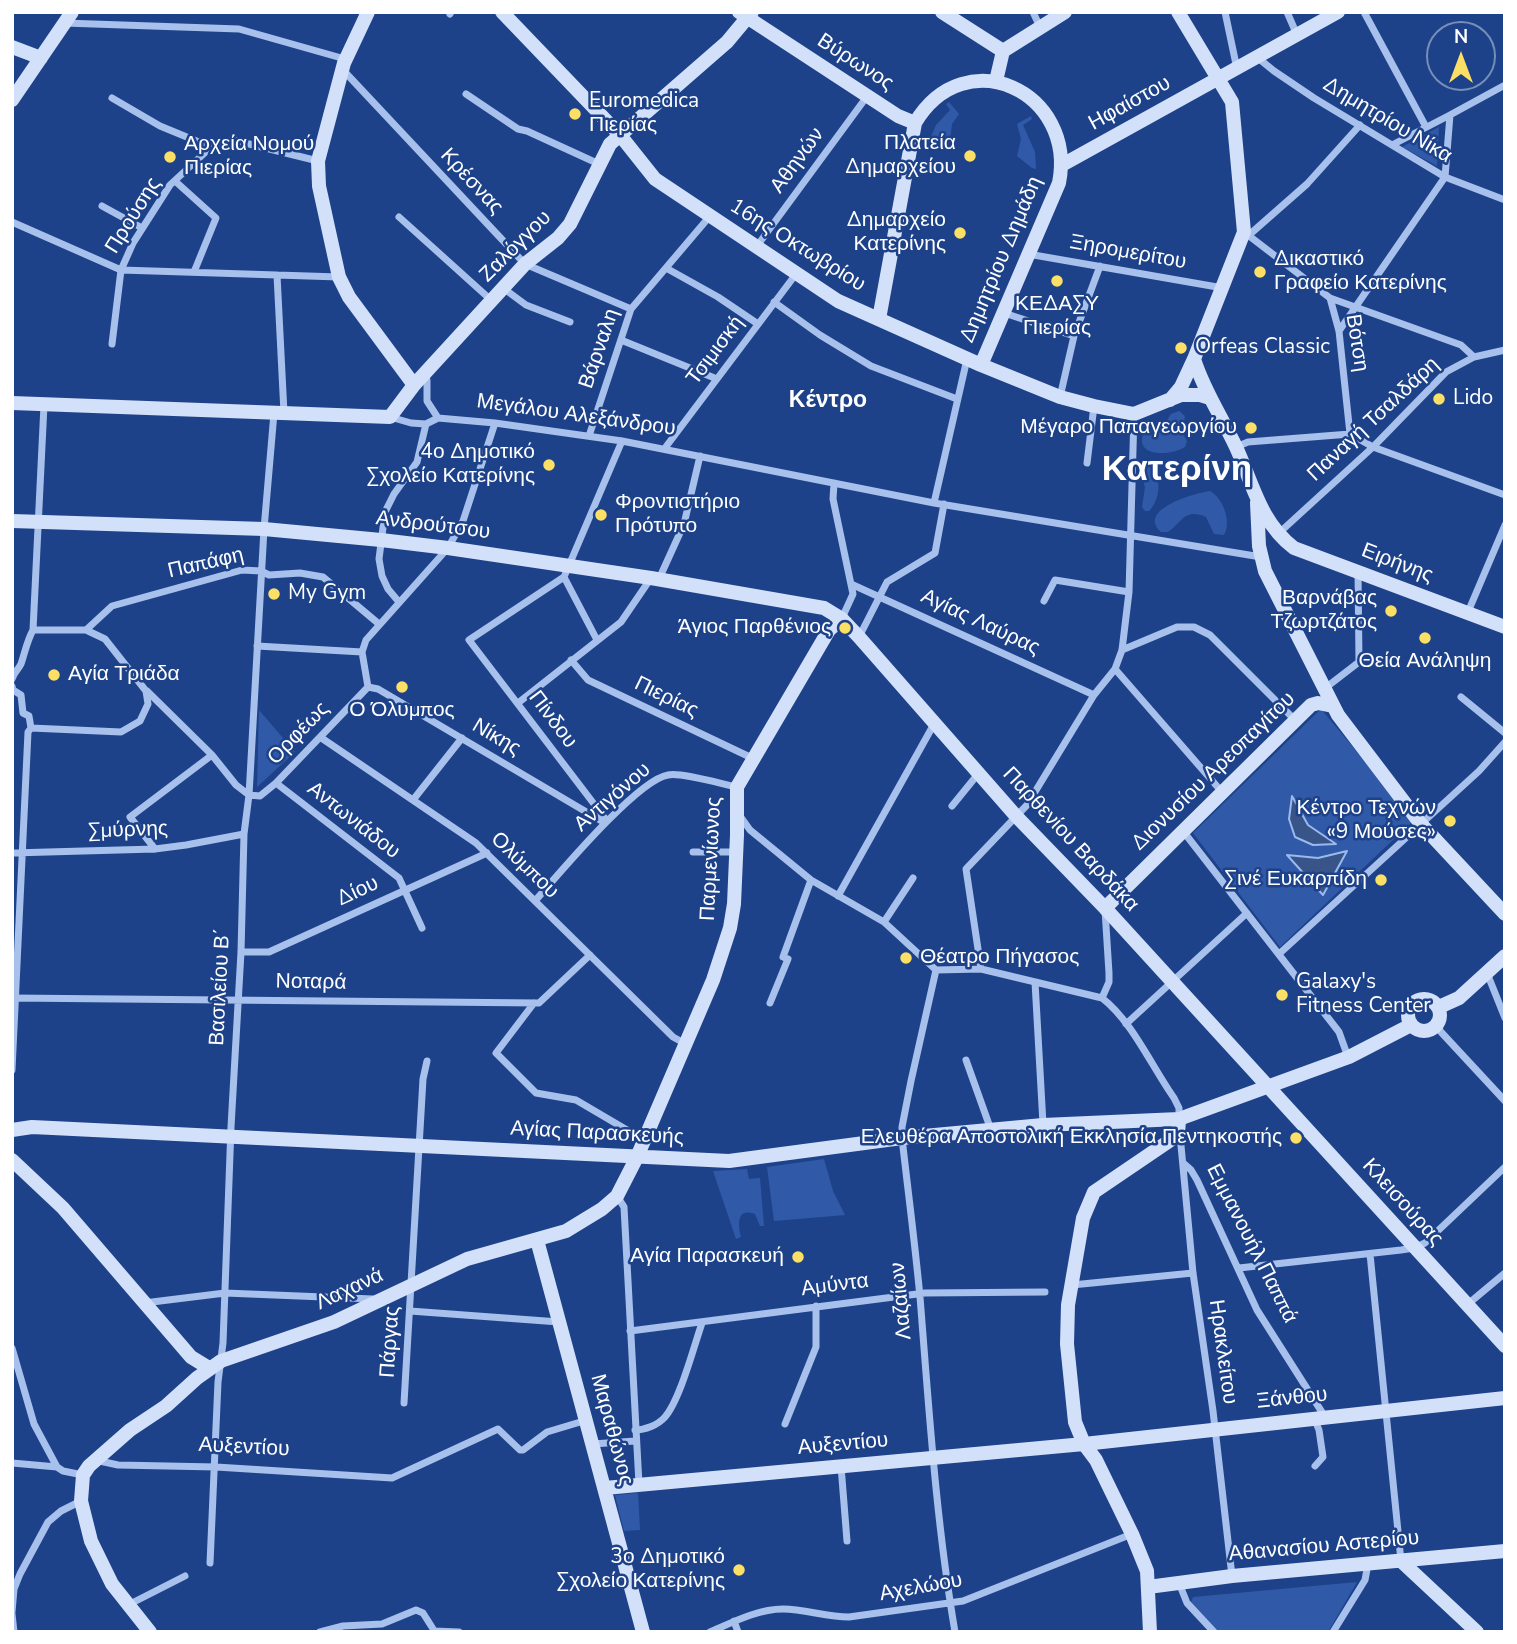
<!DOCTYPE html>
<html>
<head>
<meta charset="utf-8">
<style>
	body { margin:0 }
	#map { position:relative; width:1517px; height:1644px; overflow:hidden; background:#1d4289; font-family:"Nunito Sans",sans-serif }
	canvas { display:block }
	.frame { position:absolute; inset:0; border:14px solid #fff; pointer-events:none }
	.north { position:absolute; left:1426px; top:21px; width:70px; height:70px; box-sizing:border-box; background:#1d4289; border:2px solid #778eb8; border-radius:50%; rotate:0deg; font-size:19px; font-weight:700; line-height:28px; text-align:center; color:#fff }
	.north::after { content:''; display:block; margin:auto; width:24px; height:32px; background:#fcdf65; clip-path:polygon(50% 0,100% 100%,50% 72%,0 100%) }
</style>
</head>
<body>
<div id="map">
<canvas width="1517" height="1644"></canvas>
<div class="frame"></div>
<div class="north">N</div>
</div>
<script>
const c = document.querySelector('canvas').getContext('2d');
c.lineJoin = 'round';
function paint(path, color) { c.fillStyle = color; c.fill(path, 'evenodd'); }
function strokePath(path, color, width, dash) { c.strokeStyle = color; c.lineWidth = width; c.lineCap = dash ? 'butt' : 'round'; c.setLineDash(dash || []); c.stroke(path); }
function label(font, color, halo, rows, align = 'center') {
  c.font = font + ' "Nunito Sans",sans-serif'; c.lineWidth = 5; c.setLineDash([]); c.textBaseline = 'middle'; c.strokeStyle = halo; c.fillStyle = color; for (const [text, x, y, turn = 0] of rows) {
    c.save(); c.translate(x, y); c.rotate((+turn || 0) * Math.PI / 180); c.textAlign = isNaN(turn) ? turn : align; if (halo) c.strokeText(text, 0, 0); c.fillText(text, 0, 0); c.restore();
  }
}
paint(new Path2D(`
	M949 102 959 114 952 124 950 141 928 144 936 125 950 110 946 104Z
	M1031 116 1032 119 1023 125 1035 152 1036 169 1032 168 1017 156 1021 139 1017 124Z
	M1439 127 1437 166 1402 147Z
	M1179 411 1185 416 1182 432 1187 441 1185 447C1171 456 1133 458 1144 432L1164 425 1171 414Z
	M1143 460 1152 464C1161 478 1161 499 1149 511H1145L1142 507 1145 487 1138 466Z
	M1210 491C1223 498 1232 522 1224 535L1214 534 1206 517C1184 508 1183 522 1168 532H1161C1136 509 1196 493 1210 491Z
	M1321 709 1414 820 1280 947 1193 833Z
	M259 710 295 752 257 787Z
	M824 1159 833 1191 845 1215 774 1221 767 1167Z
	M747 1169 749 1179 760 1178 764 1226H760L755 1214C736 1207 738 1225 741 1237L736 1239 713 1171Z
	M638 1493 640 1530 624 1531 615 1495Z
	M1357 1582 1328 1632H1215L1190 1605 1193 1597Z`), '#305aa7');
const water = new Path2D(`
	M1292 796 1308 825 1336 844 1313 845 1295 837 1289 819Z
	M1347 851 1323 895 1287 855 1318 858Z`);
paint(water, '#395489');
strokePath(water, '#9ab9ee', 2);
strokePath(new Path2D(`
	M1033 12 1040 27
	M1225 12 1237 69
	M1287 12 1297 35
	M1364 12 1426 127
	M450 14 451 12
	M64 23 239 29 345 59
	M1258 58 1274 71 1314 98 1445 177 1505 200
	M343 70 525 264 631 309
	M466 94 518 129 527 131 599 164
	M112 98 160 126 211 147
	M1392 145 1450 115
	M175 181 216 218 194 272
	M102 206 142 228
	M399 217 491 300
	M12 222 121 270 339 277
	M1244 232 1330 298 1339 331 1350 434 1373 447 1505 495
	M1249 235 1307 184 1360 125
	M757 246 868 95
	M1028 254 1223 288
	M666 268 718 297 758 324
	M277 275 284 413
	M503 288 526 305 570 322
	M1330 298 1461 345 1474 357
	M774 302 820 335 871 366 957 399
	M1004 313 1074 336
	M1339 331 1445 177 1450 115 1505 85
	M621 340 717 379
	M112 344 121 270 133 243 170 185 211 147 233 140 318 161
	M423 376 427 380V401L438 418
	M1060 397 1074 336 1100 266
	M390 417 411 423 426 424 438 418 495 423 622 441 934 503 1261 557
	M589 436 631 309 710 216
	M1236 447 1248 442 1350 434
	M665 448 796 274
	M1087 463 1094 406
	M834 483 833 499 853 594 842 618
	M934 503 967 359
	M1279 533 1373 447 1446 372 1474 357 1505 350
	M564 577 597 640
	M659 579 684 524 700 456
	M851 584 1094 695
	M1044 601 1055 580 1129 592
	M399 602 388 589 382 576 379 559 385 512 394 494 417 462 426 424
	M1468 612 1505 525
	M33 630H86L112 606 242 570 261 571 269 575 300 573 323 577 379 624
	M859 637 887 582 935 553 944 504
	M257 646 362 652
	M1122 650 1177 627H1194L1210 635 1295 720
	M571 660 588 680 752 758
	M1115 669 1222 792
	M12 679C14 672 18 670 21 664 25 652 27 641 33 630L44 405
	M12 686 13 690 21 695 23 713 29 716 31 728 28 732 12 1070
	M368 687 362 652 366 640 448 548 463 521 495 423
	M368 687 378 689 605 823
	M1324 689 1359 662 1358 572
	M147 691 212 755 236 785 249 795
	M1461 697 1505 733
	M518 703 621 622 651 578
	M31 728 121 732 140 721 148 704 146 691 105 639 86 630
	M320 737 476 843 673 1037 684 1043
	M276 783 399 878 422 928
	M249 795 260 796 276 783 368 687
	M413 800 462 738
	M952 806 978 774
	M740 816 750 830 811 880 884 922 936 970 981 969 1102 998C1132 1021 1152 1067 1174 1098L1179 1108V1119
	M607 821 469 640 564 577 622 441
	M1183 831 1339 1032 1348 1057
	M155 849 130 817 212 755
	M693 852H736
	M12 853 155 849 186 845 244 834
	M838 896 934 724
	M535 901C558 875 637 780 668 775 680 772 722 784 737 787
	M884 922 913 878
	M241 952H269L487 853
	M1279 954 1479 771 1505 742
	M981 969 966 869 1027 805 1094 695 1115 669 1122 650 1129 592 1134 414
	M936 970 911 1081 902 1127V1138C908 1191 915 1244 920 1297 929 1409 936 1521 955 1632
	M1487 973 1505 1018
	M1035 982 1043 1124
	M12 998 539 1003 590 955
	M1102 998 1109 982V973L1105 910
	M534 1003 496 1053 536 1093 576 1100 644 1140
	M770 1003 788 959 783 957 811 880
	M1126 1024 1247 913
	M1437 1025 1441 1032 1505 1101
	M966 1060 991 1130
	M1180 1135 1193 1273 1213 1411 1232 1576
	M1183 1163 1191 1170 1197 1180 1257 1310 1325 1417
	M617 1196 624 1207 639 1484
	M1370 1254 1401 1561
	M1239 1268 1401 1250 1414 1248 1425 1243 1505 1167
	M1072 1285 1193 1273
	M144 1303 225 1293 373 1299
	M1468 1304 1505 1273
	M410 1311 559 1322
	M630 1331 925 1293 1045 1292
	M12 1348 34 1424 57 1467 63 1471 83 1475
	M404 1403 423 1079 427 1061
	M1314 1418 1319 1430 1323 1457 1315 1466
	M785 1424 816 1347V1306
	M635 1430C645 1430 658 1425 665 1417 680 1400 694 1346 702 1323
	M593 1444 635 1441
	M95 1460 118 1465 216 1467 392 1478 498 1429 520 1450H523L547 1432 587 1420
	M12 1463 57 1467
	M841 1466 847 1541
	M210 1563 218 1382 223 1343 231 1127 241 952 244 834 249 795 264 529 274 413
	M1179 1583 1187 1603 1214 1632
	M128 1605 185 1576
	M12 1612 14 1589 20 1574 48 1522 61 1511 81 1501
	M12 1614 14 1632
	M734 1621 738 1632
	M434 1631 459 1632
	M320 1632 343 1626 382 1624 416 1610 423 1613 435 1632
	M710 1632C733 1622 758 1609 783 1609 805 1609 826 1617 849 1617L963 1601 1132 1534
	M1333 1632 1365 1580 1368 1564`), '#a7c0ec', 7);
strokePath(new Path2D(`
	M368 12 344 63 318 161 319 186 339 277 349 297 414 385
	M502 12 620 135 655 179 838 301 981 365 1060 397 1094 406 1134 414 1181 395H1200L1210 398
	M739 12 898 116 915 123
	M942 12 1003 51
	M12 47 41 58
	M996 81 1003 51 1065 12
	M12 100 72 12
	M1062 165 1338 12
	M879 319 915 123C965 39 1077 92 1059 183L981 365
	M1194 359C1204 391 1222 417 1236 447 1253 484 1260 522 1294 548L1505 627
	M1170 400 1181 387 1194 359 1244 232 1232 102 1178 12
	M12 403 390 417 414 385 525 264 558 238 570 224 610 144 727 42 752 12
	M1257 503 1259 546 1265 571 1338 715 1420 823 1505 914
	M12 521 264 529 381 540 448 548 651 578 824 608 842 619 859 637 1016 816 1105 908 1505 1346
	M1105 908 1311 705 1318 703 1333 706
	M1408 1015a16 16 0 1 1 32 0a16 16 0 1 1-32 0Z
	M1439 1007 1459 998 1505 956
	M12 1130 32 1127 729 1161 902 1138 1043 1125 1179 1119 1349 1057 1411 1025
	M12 1160 63 1208 191 1357 209 1368
	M537 1240 643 1632
	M605 1488 1084 1444 1505 1398
	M1401 1561 1477 1632
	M1148 1587 1232 1576 1505 1551
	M150 1632 112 1584 91 1541 81 1501 83 1475 89 1466 130 1430 166 1406 197 1378 221 1361 334 1322 467 1259 566 1231 602 1209 617 1196 637 1157 713 980 730 928 734 904 737 835V787L829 630 842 619
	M1150 1632 1147 1571 1132 1534 1096 1460 1084 1444 1075 1422 1067 1344 1068 1305 1083 1218 1094 1192 1178 1135 1179 1119`), '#d3e0f9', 14);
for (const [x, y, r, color] of [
	[575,114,7,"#fcdf65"],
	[970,156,7,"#fcdf65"],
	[170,157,7,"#fcdf65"],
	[960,233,7,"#fcdf65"],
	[1260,272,7,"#fcdf65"],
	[1057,281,7,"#fcdf65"],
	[1181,348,7,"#fcdf65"],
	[1439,399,7,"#fcdf65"],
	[1251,428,7,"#fcdf65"],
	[549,465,7,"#fcdf65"],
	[601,515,7,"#fcdf65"],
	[274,594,7,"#fcdf65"],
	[1391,611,7,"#fcdf65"],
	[845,628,7,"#fcdf65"],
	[1425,638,7,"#fcdf65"],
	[54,675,7,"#fcdf65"],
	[402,687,7,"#fcdf65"],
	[1450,821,7,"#fcdf65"],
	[1381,880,7,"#fcdf65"],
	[906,958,7,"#fcdf65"],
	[1282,995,7,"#fcdf65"],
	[1296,1138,7,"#fcdf65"],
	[798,1257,7,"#fcdf65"],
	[739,1570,7,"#fcdf65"]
]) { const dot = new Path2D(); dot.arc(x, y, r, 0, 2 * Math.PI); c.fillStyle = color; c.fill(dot); strokePath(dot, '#1d4289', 2.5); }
label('21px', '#fff', '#1d4289', [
	["Βύρωνος",855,63,33],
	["Ηφαίστου",1130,104,-29],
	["Δημητρίου Νίκα",1387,121,31],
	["Αθηνών",798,161,-54],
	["Κρέσνας",471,182,47],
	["Προύσης",134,216,-58],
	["16ης Οκτωβρίου",797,246,32],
	["Ζαλόγγου",516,247,-45],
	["Ξηρομερίτου",1128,253,10],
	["Δημητρίου Δημάδη",1002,260,-67],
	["Βότση",1356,343,81],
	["Βάρναλη",600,349,-71],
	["Τσιμισκή",716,351,-53],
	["Μεγάλου Αλεξάνδρου",576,416,8],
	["Παναγή Τσαλδάρη",1374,420,-43],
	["Ανδρούτσου",433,526,7],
	["Παπάφη",206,564,-13],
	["Ειρήνης",1397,564,21],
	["Αγίας Λαύρας",980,623,25],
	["Πιερίας",666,698,26],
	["Πίνδου",552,720,53],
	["Ορφέως",299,734,-46],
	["Νίκης",496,738,31],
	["Διονυσίου Αρεοπαγίτου",1214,772,-44],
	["Αντιγόνου",613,798,-41],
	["Αντωνιάδου",353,821,38],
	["Σμύρνης",128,831,-2],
	["Παρθενίου Βαρδάκα",1070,840,47],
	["Παρμενίωνος",712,859,-87],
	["Ολύμπου",524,866,44],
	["Δίου",358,892,-25],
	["Νοταρά",311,983,1],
	["Βασιλείου Β΄",221,987,-87],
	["Αγίας Παρασκευής",597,1134,3],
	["Κλεισούρας",1402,1203,48],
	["Εμμανουήλ Παππά",1251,1244,63],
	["Αμύντα",835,1286,-7],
	["Λαχανά",350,1290,-25],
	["Λαζαίων",902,1301,-95],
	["Πάργας",391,1342,-86],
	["Ηρακλείτου",1222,1352,82],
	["Ξάνθου",1292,1399,-6],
	["Μαραθώνος",611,1430,75],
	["Αυξεντίου",843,1445,-5],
	["Αυξεντίου",244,1448,3],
	["Αθανασίου Αστερίου",1324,1547,-5],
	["Αχελώου",921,1588,-10]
]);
label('21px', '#fff', '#1d4289', [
	["Euromedica",589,102,"left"],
	["Πιερίας",589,126,"left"],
	["Πλατεία",956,144],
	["Δημαρχείου",956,168],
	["Αρχεία Νομού",184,145,"left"],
	["Πιερίας",184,169,"left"],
	["Δημαρχείο",946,221],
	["Κατερίνης",946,245],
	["Δικαστικό",1274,260,"left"],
	["Γραφείο Κατερίνης",1274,284,"left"],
	["ΚΕΔΑΣΥ",1057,305,"center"],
	["Πιερίας",1057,329,"center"],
	["Orfeas Classic",1195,348,"left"],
	["Lido",1453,399,"left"],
	["Μέγαρο Παπαγεωργίου",1237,428],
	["4ο Δημοτικό",535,453],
	["Σχολείο Κατερίνης",535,477],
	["Φροντιστήριο",615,503,"left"],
	["Πρότυπο",615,527,"left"],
	["My Gym",288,594,"left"],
	["Βαρνάβας",1377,599],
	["Τζωρτζάτος",1377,623],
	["Άγιος Παρθένιος",831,628],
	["Θεία Ανάληψη",1425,662,"center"],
	["Αγία Τριάδα",68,675,"left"],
	["Ο Όλυμπος",402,711,"center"],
	["Κέντρο Τεχνών",1436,809],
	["«9 Μούσες»",1436,833],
	["Σινέ Ευκαρπίδη",1367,880],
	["Θέατρο Πήγασος",920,958,"left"],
	["Galaxy's",1296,983,"left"],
	["Fitness Center",1296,1007,"left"],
	["Ελευθέρα Αποστολική Εκκλησία Πεντηκοστής",1282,1138],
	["Αγία Παρασκευή",784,1257],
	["3ο Δημοτικό",725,1558],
	["Σχολείο Κατερίνης",725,1582]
], 'right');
label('bold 23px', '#fff', '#1d4289', [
	["Κέντρο",828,401]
]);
label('bold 35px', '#fff', '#1d4289', [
	["Κατερίνη",1177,472]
]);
</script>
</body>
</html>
